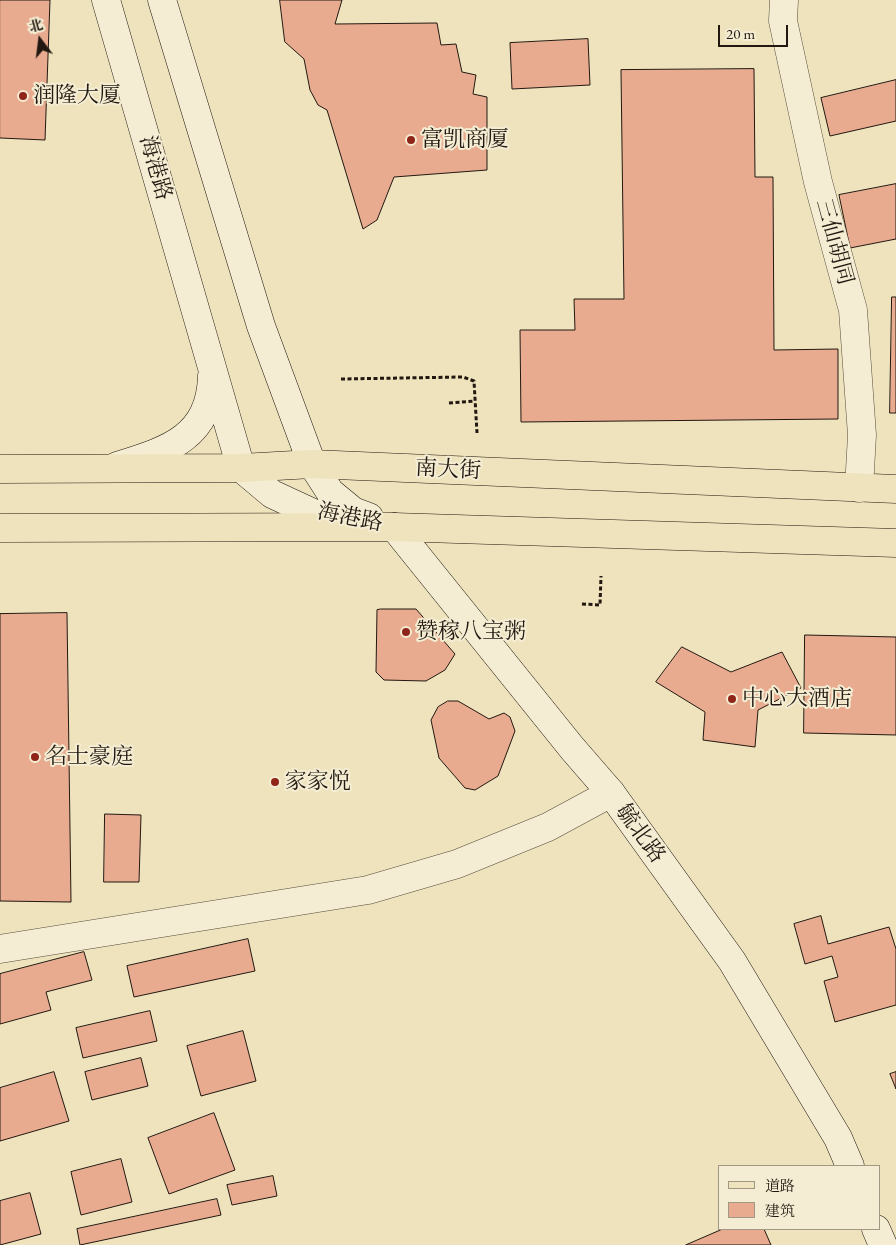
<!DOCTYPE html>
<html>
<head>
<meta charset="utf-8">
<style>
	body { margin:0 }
	#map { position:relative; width:896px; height:1245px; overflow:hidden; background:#eee3bc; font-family:"EB Garamond","Noto Serif SC",serif }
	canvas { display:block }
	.legend { position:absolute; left:718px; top:1165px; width:162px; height:65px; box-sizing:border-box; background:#f4edd3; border:1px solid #a09885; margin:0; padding:6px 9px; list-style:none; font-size:15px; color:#221811 }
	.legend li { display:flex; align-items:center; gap:10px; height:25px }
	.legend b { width:25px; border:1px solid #a09885 }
	.north { position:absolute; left:15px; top:15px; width:50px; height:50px; -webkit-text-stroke:4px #f4edd3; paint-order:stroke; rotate:345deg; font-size:14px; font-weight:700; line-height:20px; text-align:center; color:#221811 }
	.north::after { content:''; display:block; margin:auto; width:18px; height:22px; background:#221811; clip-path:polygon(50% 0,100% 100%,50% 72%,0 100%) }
	.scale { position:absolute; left:718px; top:25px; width:70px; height:22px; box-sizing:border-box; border:2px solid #221811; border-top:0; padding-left:6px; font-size:15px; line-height:18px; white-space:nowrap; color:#221811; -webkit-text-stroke:4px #f4edd3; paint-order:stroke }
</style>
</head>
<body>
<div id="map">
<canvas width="896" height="1245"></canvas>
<ul class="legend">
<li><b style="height:6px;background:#eee3bc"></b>道路</li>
<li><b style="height:14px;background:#e8ab8f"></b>建筑</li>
</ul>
<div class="north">北</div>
<div class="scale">20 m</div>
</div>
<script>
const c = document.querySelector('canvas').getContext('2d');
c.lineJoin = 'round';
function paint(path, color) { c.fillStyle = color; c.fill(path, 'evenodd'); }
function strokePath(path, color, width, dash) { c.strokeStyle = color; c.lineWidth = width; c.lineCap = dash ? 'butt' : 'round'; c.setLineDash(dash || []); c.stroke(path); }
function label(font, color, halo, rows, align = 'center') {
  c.font = font + ' "EB Garamond","Noto Serif SC",serif'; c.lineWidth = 4; c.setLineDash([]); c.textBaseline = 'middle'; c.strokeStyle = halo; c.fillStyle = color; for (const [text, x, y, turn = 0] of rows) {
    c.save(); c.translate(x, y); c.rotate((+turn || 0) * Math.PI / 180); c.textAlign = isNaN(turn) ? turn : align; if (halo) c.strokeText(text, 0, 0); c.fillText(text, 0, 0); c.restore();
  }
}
const building = new Path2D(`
	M0 0H50L45 140 0 138Z
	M280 0H342L335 24 437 23 441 45 456 44 462 72 476 75 473 94 487 97V170L394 177 377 220 363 229 327 110 318 105 310 90 304 59 285 42Z
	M588 39 590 85 512 89 510 43Z
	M754 69 755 177H773L774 350 838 349V419L521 422 520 330H575L574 299H624L621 70Z
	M896 80V121L830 136 821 98Z
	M896 184V239L850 248 839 195Z
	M892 297H896V413H890Z
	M381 609H416L455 654 445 670 426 681 384 680 376 672 377 610Z
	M67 613 71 902 0 901V614Z
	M805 635 896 637V735L804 733Z
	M682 647 731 672 782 652 801 688 758 710 755 747 703 740 705 712 656 682Z
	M448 701H458L489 719 504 713 510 717 515 731 498 776 475 790 465 788 439 758 431 720 438 707Z
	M105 814 141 815 139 882H104Z
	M821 916 828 944 889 927 896 949V1005L835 1022 824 981 838 977 832 956 805 964 794 924Z
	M248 939 255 971 134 997 127 966Z
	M84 952 92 980 46 992 51 1010 0 1024V974Z
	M150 1011 157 1041 83 1058 76 1028Z
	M243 1031 256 1081 201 1096 187 1046Z
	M141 1058 148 1086 92 1100 85 1072Z
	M54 1072 69 1121 0 1141V1088Z
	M896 1072V1089L890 1074Z
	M214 1113 235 1170 169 1194 148 1138Z
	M121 1159 132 1202 81 1215 71 1172Z
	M273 1176 277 1196 232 1205 227 1185Z
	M30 1193 41 1234 0 1245V1201Z
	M217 1199 221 1215 80 1245 77 1229Z
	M723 1229H764L771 1245H686Z`);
paint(building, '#e8ab8f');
strokePath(building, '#221811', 1);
const street = new Path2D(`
	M784 0 783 21 818 182 853 310 862 435 859 488
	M0 949 368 890 457 864 548 827 611 793`);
const secondary = new Path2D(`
	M106 0 241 468 272 494 313 513 351 520
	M162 0 261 326 312 464 330 492 353 511 369 517
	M117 466C168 450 210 438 212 376
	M394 527 572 748 611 793 732 961 838 1138 850 1166
	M876 1229 883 1245`);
const primary = new Path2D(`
	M0 469 241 468 312 464 896 489
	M0 528 394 527 896 543`);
strokePath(street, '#554b3c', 29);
strokePath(secondary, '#221811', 29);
strokePath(primary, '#221811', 29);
strokePath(new Path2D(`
	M341 379 463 377 474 381 477 433
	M449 403 475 401
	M582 604 600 605 601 576`), '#221811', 3, [4, 2.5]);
strokePath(street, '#f4edd3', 28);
strokePath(secondary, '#f4edd3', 28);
strokePath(primary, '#eee3bc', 28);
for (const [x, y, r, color] of [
	[23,96,5,"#8f2418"],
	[411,140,5,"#8f2418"],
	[406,632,5,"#8f2418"],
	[732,699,5,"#8f2418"],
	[35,757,5,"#8f2418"],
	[275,782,5,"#8f2418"]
]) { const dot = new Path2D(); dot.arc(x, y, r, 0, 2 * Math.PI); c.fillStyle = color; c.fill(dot); strokePath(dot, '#f4edd3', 2); }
label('22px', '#221811', '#f4edd3', [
	["润隆大厦",33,96],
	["富凯商厦",421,140],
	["赞稼八宝粥",416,632],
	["中心大酒店",742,699],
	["名士豪庭",45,757],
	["家家悦",285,782]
], 'left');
label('22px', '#221811', '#f4edd3', [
	["海港路",155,168,74],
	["三仙胡同",834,242,75],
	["南大街",448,470,3],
	["海港路",350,518,11],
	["毓北路",640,834,54]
]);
</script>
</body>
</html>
